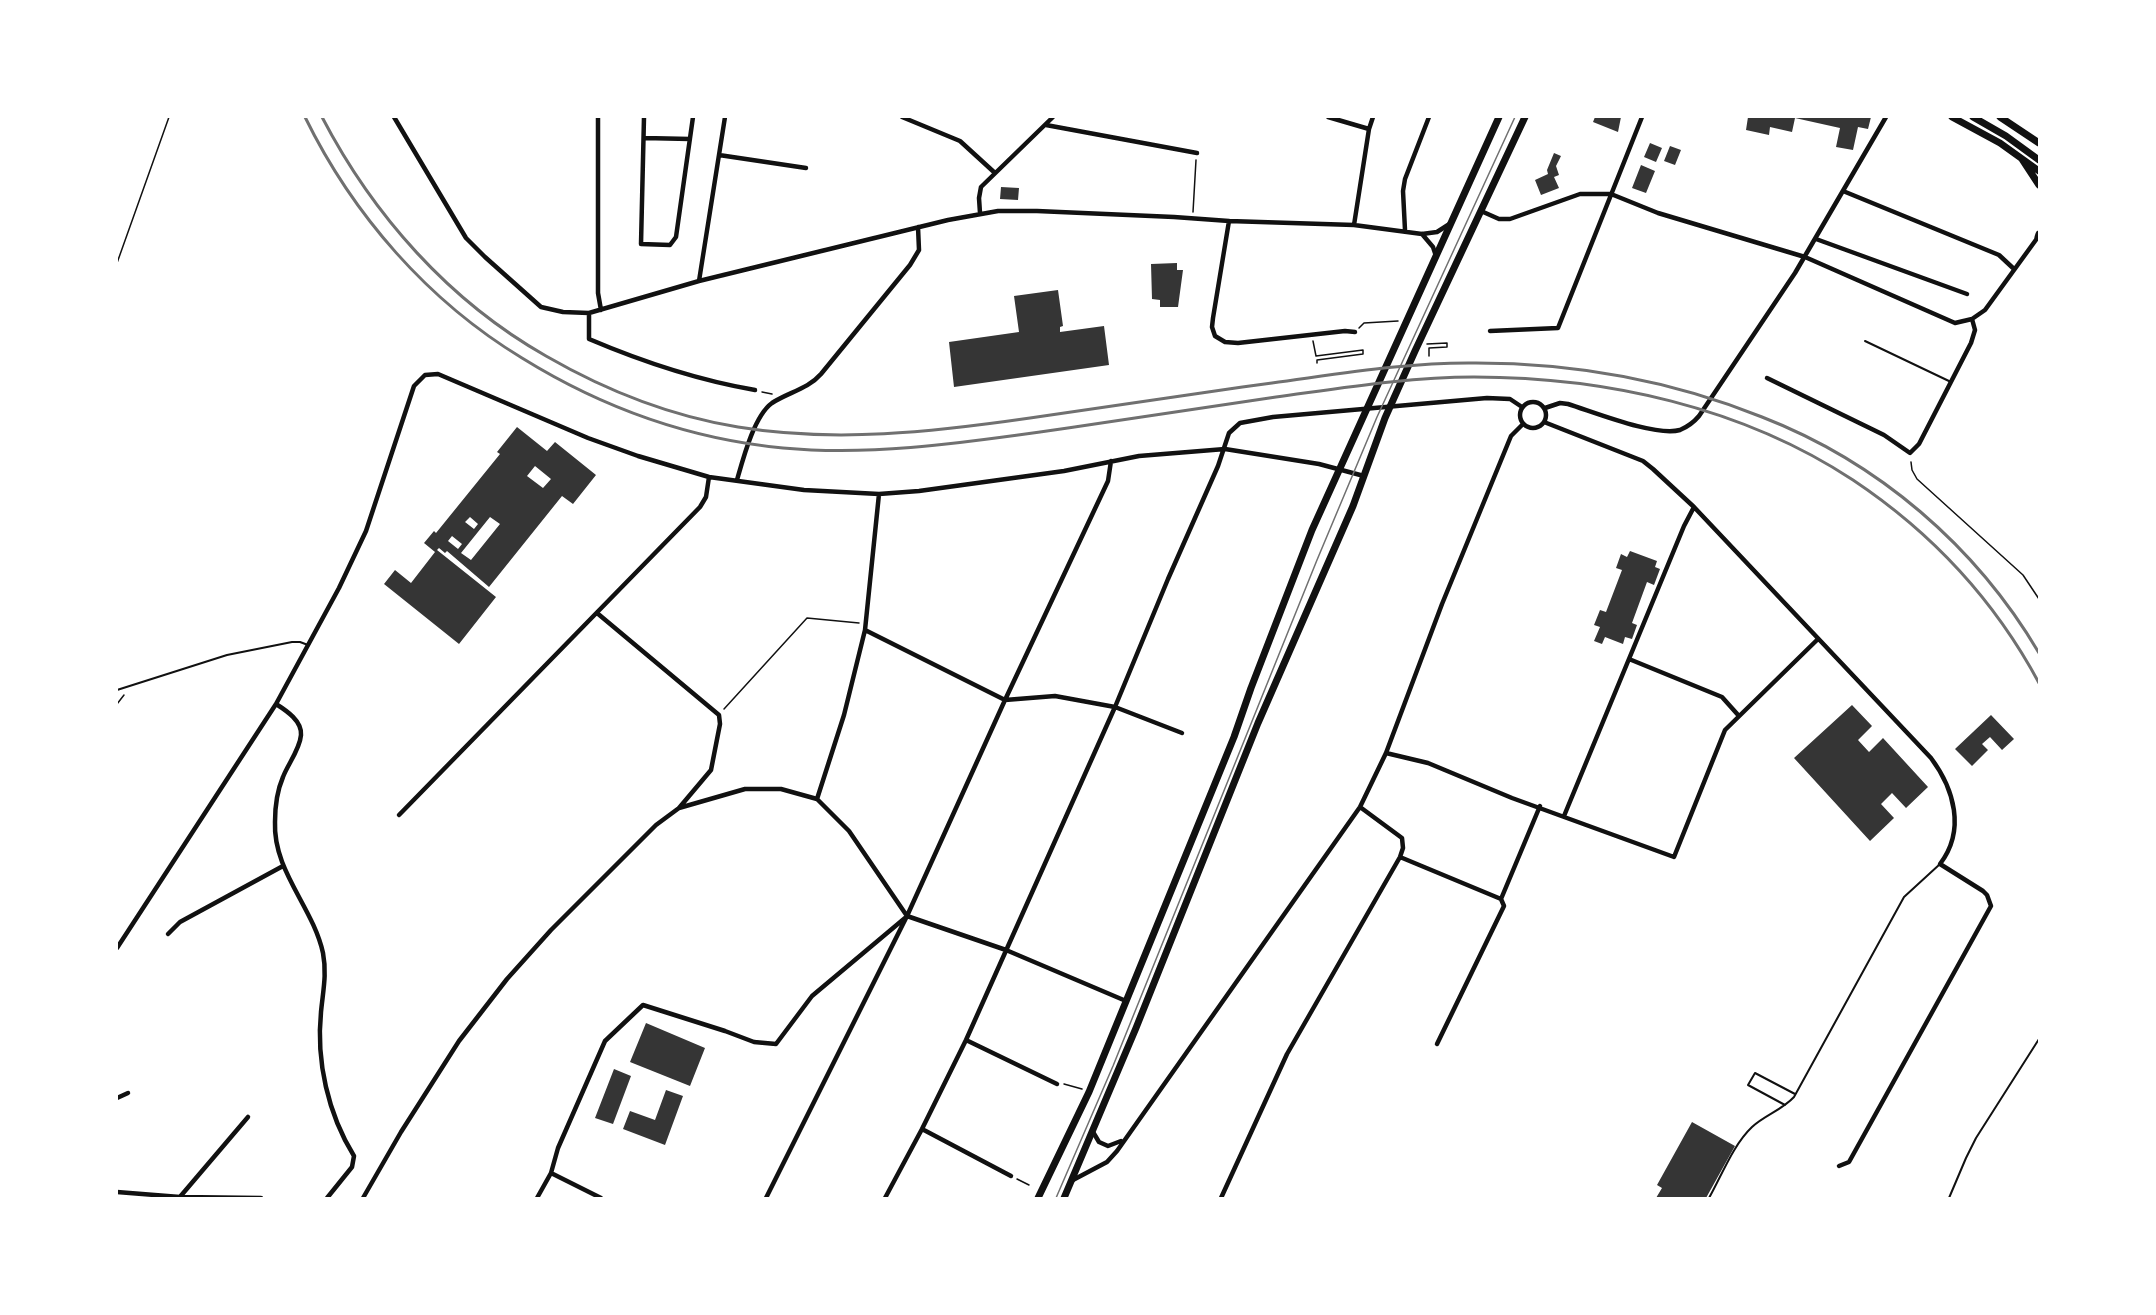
<!DOCTYPE html>
<html>
<head>
<meta charset="utf-8">
<style>
	body { margin:0 }
	#map { position:relative; width:2156px; height:1315px; overflow:hidden; background:#fff; font-family:"Archivo Narrow",sans-serif }
	canvas { display:block }
	.frame { position:absolute; inset:0; border:118px solid #fff; pointer-events:none }
</style>
</head>
<body>
<div id="map">
<canvas width="2156" height="1315"></canvas>
<div class="frame"></div>
</div>
<script>
const c = document.querySelector('canvas').getContext('2d');
c.lineJoin = 'round';
function paint(path, color) { c.fillStyle = color; c.fill(path, 'evenodd'); }
function strokePath(path, color, width, dash) { c.strokeStyle = color; c.lineWidth = width; c.lineCap = dash ? 'butt' : 'round'; c.setLineDash(dash || []); c.stroke(path); }
paint(new Path2D(`
	M1595 117H1621L1618 132 1593 122Z
	M1748 117H1871L1868 129 1858 127 1853 150 1836 147 1840 128 1795 118 1792 132 1770 127 1769 135 1746 130Z
	M1650 143 1662 148 1656 162 1644 157Z
	M1670 146 1681 150 1675 165 1664 161Z
	M1554 153 1561 156 1556 166 1559 175 1554 177 1559 188 1541 195 1535 180 1548 174 1547 170Z
	M1641 165 1655 171 1646 193 1632 188Z
	M1001 187 1019 188 1018 200 1000 199Z
	M1177 263V270H1183L1178 307H1160V300L1152 299 1151 264Z
	M1058 290 1063 326 1060 327V332L1104 326 1109 365 954 387 949 342 1019 332 1014 296Z
	M517 427 547 451 555 442 596 475 573 504 562 496 489 587 447 551 445 553 439 548 437 550 496 597 459 644 384 584 395 570 411 583 435 552 424 543 434 531 436 533 500 454 497 452ZM535 466 551 479 543 488 527 476ZM470 517 478 524 474 529 465 522ZM490 517 500 524 471 560 461 553ZM452 536 462 544 458 549 448 541Z
	M1630 551 1657 561 1655 567 1660 569 1654 585 1647 582 1632 623 1637 625 1632 639 1625 637 1623 644 1605 637 1602 644 1594 641 1600 627 1594 625 1600 610 1606 612 1622 570 1616 568 1621 554 1627 557Z
	M1852 705 1872 726 1858 740 1869 752 1883 738 1928 787 1906 808 1892 793 1881 804 1894 818 1870 841 1794 758Z
	M1991 715 2014 739 2002 750 1990 737 1982 744 1988 750 1972 766 1955 749Z
	M646 1023 705 1048 690 1086 630 1062Z
	M614 1069 631 1076 613 1124 595 1118Z
	M666 1090 683 1096 665 1145 623 1129 630 1111 655 1120Z
	M1692 1122 1735 1146 1706 1198H1656L1662 1188 1657 1185Z`), '#353535');
strokePath(new Path2D(`
	M1193 212 1196 160
	M117 263 169 117
	M1359 328 1364 323 1398 321
	M1313 341 1316 356 1363 350V354L1317 360V363
	M1427 344 1447 343V347L1429 348V356
	M762 392 772 394
	M1911 462 1912 470 1917 479 2023 575 2039 599
	M117 704 124 695
	M724 709 807 618 859 623
	M1064 1084 1082 1089
	M1017 1179 1029 1185`), '#111', 1.5);
strokePath(new Path2D(`
	M1865 341 1951 382
	M117 690 227 655 292 642H300L308 645
	M1785 1105 1748 1085 1755 1073 1795 1094
	M1709 1198C1722 1175 1733 1145 1752 1127 1765 1115 1782 1110 1794 1097L1904 897 1940 864
	M1949 1198 1966 1158 1976 1138 2039 1039`), '#111', 2);
strokePath(new Path2D(`
	M394 117 466 238 485 257 541 307 563 312 589 313 699 281 948 220 998 211H1037L1174 217 1229 221 1354 225 1422 234 1437 232 1451 223
	M598 117V293L601 310
	M644 117 641 244 670 245 676 237 693 117
	M902 117 960 141 995 173
	M1328 117 1369 129
	M1046 125 1197 153
	M644 138 690 139
	M719 155 806 168
	M1843 191 1999 255 2014 269
	M1481 211 1499 219H1510L1580 194H1611L1658 213 1805 257 1955 323 1972 319 1985 310 2038 237
	M980 213 979 198 981 187 1053 117
	M1229 221 1213 318 1212 327 1215 336 1225 342 1238 343 1345 331 1355 332
	M1354 225 1369 129 1373 117
	M1405 230 1403 191 1405 179 1429 117
	M1422 234 1433 247 1436 256
	M1816 239 1967 294
	M699 281 725 117
	M589 313V339C643 362 697 380 755 390
	M1490 331 1558 328 1642 117
	M1767 378 1884 435 1910 453 1919 444 1971 343 1975 330 1972 319
	M1520 415a13 13 0 1 1 26 0a13 13 0 1 1-26 0Z
	M1545 408 1560 403 1568 404C1594 412 1656 437 1680 430 1687 427 1694 422 1699 416L1795 273 1886 117
	M1544 422 1643 461 1653 469 1694 507 1931 758C1954 789 1966 830 1940 864L1983 891 1987 895 1991 906 1849 1162 1839 1166
	M737 480C743 459 754 416 772 403 789 392 808 389 821 374L910 265 919 250 918 227
	M865 630 1005 700 1055 696 1115 707 1182 733
	M1629 659 1722 697 1739 716
	M276 704C287 711 302 721 301 735 300 749 288 764 283 777 277 791 275 806 275 822 273 871 313 907 323 953 327 974 323 991 321 1012 316 1061 328 1114 354 1156L352 1167 327 1198
	M1386 753 1428 763 1512 798 1674 857 1725 730 1818 639
	M817 799 844 715 865 630 879 494
	M679 808 745 789H781L817 799 849 831 907 916
	M399 815 700 507 706 497 709 477
	M1564 816 1684 526 1694 507
	M1400 857 1501 899
	M907 916 1006 950 1126 1001
	M168 934 180 922 283 866
	M117 948 276 704 339 588 366 531 414 386 425 375 438 374 588 438 638 456 709 477 804 490 879 494 919 491 1064 471 1139 456 1225 449 1319 464 1364 476
	M966 1040 1057 1084
	M1437 1044 1504 906 1501 899 1540 806
	M117 1098 128 1093
	M922 1129 1011 1176
	M1093 1132 1099 1142 1108 1146 1121 1141
	M551 1173 601 1198
	M1073 1180 1107 1162 1117 1151 1360 807 1386 753 1442 604 1511 436 1523 424
	M117 1192 180 1197 261 1198
	M179 1198 248 1117
	M363 1198 401 1132 459 1041 507 979 551 930 656 825 679 808 711 770 720 724 719 715 597 613
	M537 1198 551 1173 558 1148 605 1041 643 1005 725 1031 754 1042 776 1044 812 996 905 918
	M766 1198 907 916 1005 700 1108 481 1111 461
	M885 1198 922 1129 966 1040 1115 707 1168 579 1218 466 1229 433 1240 423 1273 417 1487 398 1510 399 1522 407
	M1221 1198 1287 1054 1400 857 1403 848 1402 838 1360 807`), '#111', 4.5);
strokePath(new Path2D(`
	M1952 117 2000 143 2039 171
	M1973 117 2006 136 2039 160
	M2000 117 2039 143
	M2022 159 2039 185
	M2038 237 2039 234
	M1038 1198 1089 1092 1234 737 1251 688 1312 530 1499 117
	M1064 1198 1136 1028 1258 723 1353 506 1385 418 1415 351 1525 117`), '#111', 7);
strokePath(new Path2D(`
	M1056 1198 1113 1066 1317 560 1377 417 1515 117`), '#707070', 1.5);
strokePath(new Path2D(`
	M305 117C353 215 428 301 522 358 601 407 689 439 783 448 869 456 954 444 1040 432 1119 421 1198 409 1276 397 1342 388 1408 377 1474 377 1606 377 1742 407 1853 480 1931 532 1995 601 2039 683
	M322 117C373 215 449 301 546 356 605 390 670 416 738 427 835 443 933 432 1030 418 1110 406 1191 394 1272 383 1339 374 1407 362 1476 363 1575 363 1670 380 1762 417 1878 462 1976 546 2039 653`), '#707070', 3);
</script>
</body>
</html>
